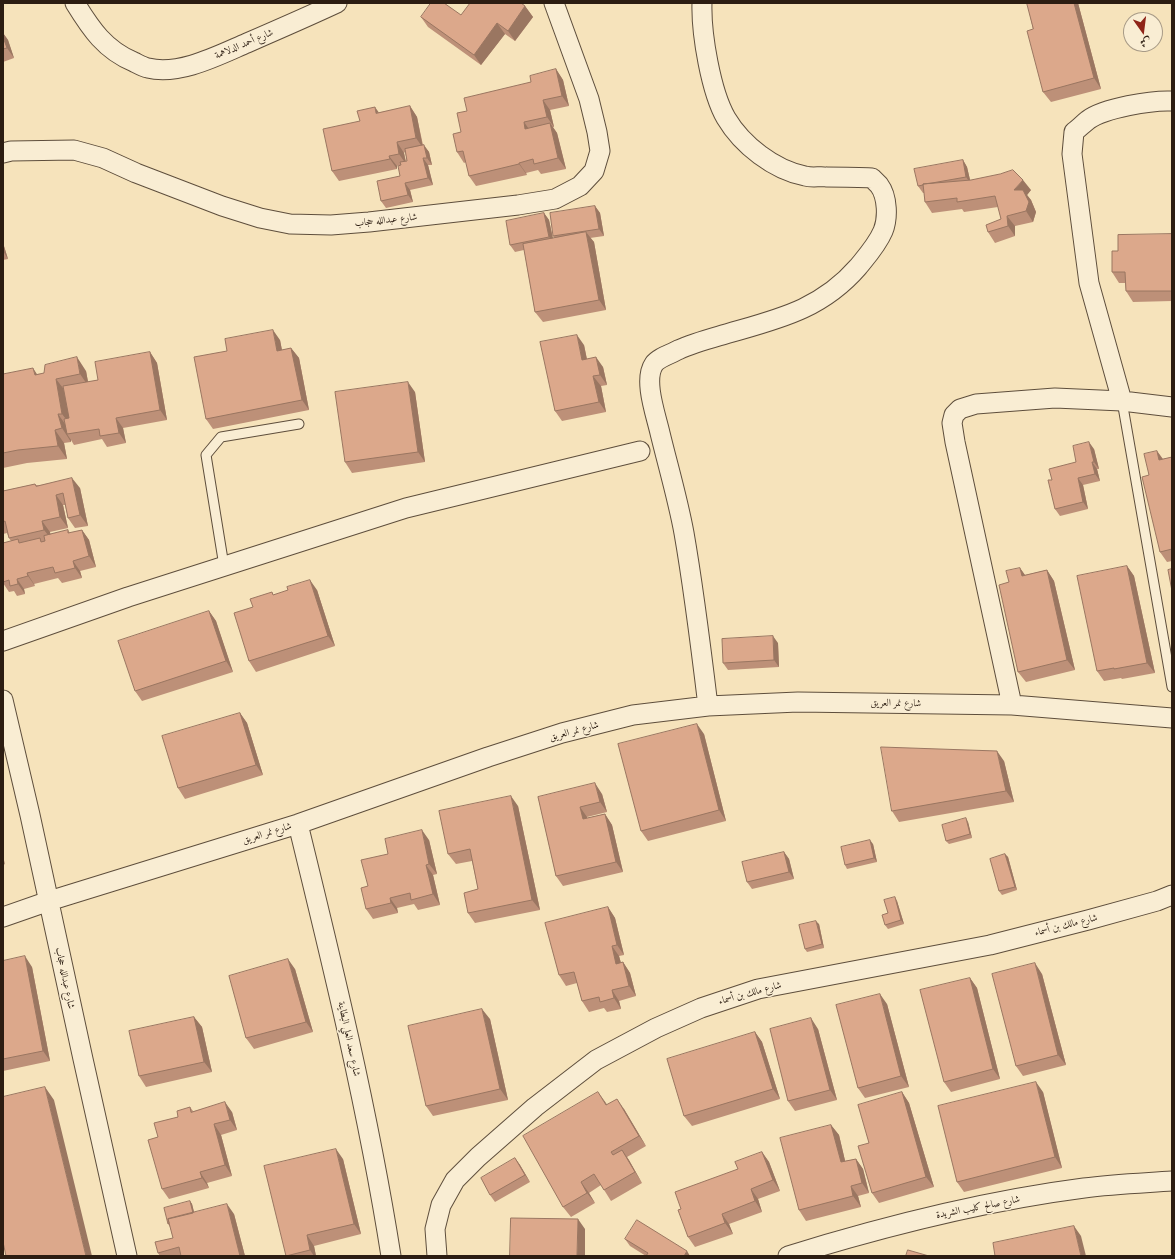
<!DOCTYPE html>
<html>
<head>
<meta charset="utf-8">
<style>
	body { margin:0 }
	#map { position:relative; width:1175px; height:1259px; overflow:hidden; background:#f6e3bb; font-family:"Libre Caslon Text",Amiri,serif }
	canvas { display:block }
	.frame { position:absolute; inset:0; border:4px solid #2c1d12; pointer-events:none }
	.north { position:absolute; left:1123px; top:12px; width:40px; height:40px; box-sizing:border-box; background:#f9edd3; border:1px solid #a79a86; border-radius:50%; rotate:166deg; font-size:11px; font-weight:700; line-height:16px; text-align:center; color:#2c1d12 }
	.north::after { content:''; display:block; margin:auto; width:14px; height:18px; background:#8f2418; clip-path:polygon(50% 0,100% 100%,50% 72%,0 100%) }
</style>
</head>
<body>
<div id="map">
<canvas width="1175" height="1259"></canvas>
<div class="frame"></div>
<div class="north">ش</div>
</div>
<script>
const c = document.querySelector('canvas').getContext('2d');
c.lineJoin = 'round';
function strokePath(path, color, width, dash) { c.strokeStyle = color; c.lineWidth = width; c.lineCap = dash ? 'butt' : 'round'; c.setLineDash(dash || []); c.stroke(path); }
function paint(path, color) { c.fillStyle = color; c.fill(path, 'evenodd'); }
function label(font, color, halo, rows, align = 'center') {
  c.font = font + ' "Libre Caslon Text",Amiri,serif'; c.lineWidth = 3; c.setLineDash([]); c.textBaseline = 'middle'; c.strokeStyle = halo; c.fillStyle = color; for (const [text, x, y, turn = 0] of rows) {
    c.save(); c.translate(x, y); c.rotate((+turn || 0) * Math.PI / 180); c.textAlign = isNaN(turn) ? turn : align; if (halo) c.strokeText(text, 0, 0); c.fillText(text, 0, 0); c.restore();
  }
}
const service = new Path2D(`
	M1122 401 1172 687
	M224 566 206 455 221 437 299 424`);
const minor = new Path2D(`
	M75 3C91 29 105 50 134 62 138 64 143 67 148 68 179 76 219 55 247 43 277 30 307 17 337 3
	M702 3C701 34 711 92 726 118 742 145 774 170 805 176 812 178 820 176 826 177 842 177 857 177 872 178 874 180 877 183 879 185 888 197 888 219 883 231 877 245 867 256 858 267 819 312 773 320 719 336 705 340 691 344 678 350 671 354 658 358 654 364 643 380 656 415 660 433 668 466 678 500 684 533 694 590 701 648 708 706
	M1172 101C1152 100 1104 108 1088 120 1083 124 1079 128 1074 132L1072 154 1089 283 1122 401 1172 407
	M3 153 11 151 74 150 103 158 136 173 222 206 260 218 290 224 331 225 369 222 518 205 555 199 580 186 594 171 600 151 597 132 589 99 554 3
	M3 641 128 597 406 508 640 451
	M3 700 30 815 83 1059 127 1256
	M1012 705 955 442 952 423 954 415 960 409 976 404 1055 398 1122 401
	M298 824C333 967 368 1110 391 1256
	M3 917 49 901 298 824 488 757 562 733 633 715 708 706 798 702 1012 705 1172 718
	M437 1256 435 1229 441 1205 455 1180 478 1157 535 1107 596 1060 656 1028 701 1008 758 989 990 945 1088 920 1157 901 1172 895
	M788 1256C885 1226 983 1201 1084 1188 1113 1184 1143 1183 1172 1181`);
strokePath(service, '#5e4e3c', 11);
strokePath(minor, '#5e4e3c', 21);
strokePath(service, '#f9edd3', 9);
strokePath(minor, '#f9edd3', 19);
paint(new Path2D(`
	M1027 3H1078L1101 89 1051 102 1043 92 1033 29Z
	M525 6 533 17 515 41 505 34 481 65 428 27 421 17 461 15Z
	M3 33 8 40 14 58 3 62Z
	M556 69 563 80 569 106 550 110 554 127H553L557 133 566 169 541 174 538 170 526 173 527 175 476 186 469 176 466 162 464 163 457 152 467 111 531 82Z
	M410 106 417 117 423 145 429 152 432 165H428L433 185 410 190 413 202 386 208 381 201 400 176 401 165 397 166V169L339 181 332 171 360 121 379 113ZM405 152 407 161H406L404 153Z
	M963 160 967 167 970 180 1031 190 1027 195 1031 200 1036 212 1033 222 1015 226V236L995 243 988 232 1001 219 998 207 964 212 962 209 932 213 925 202 924 193H923L918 186Z
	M595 206 600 213 604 236 590 238 594 242 606 310 543 322 535 312 524 250 515 252 510 245 544 213 549 220 553 238H555L553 236Z
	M1172 234V301L1133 302 1126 291 1125 283H1119L1112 272 1118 251Z
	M3 243 8 259 3 260Z
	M280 340 282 350 291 348 299 358 309 410 213 429 206 419Z
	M584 345 587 359 603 367 607 385 601 386 606 412 562 421 555 411Z
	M150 352 157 363 167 420 123 428 126 443 107 447 102 439 74 445 71 440V442L64 443 67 459 27 463 3 468V374H37L86 371 88 382 98 380Z
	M415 392 425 462 352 473 345 462Z
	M1094 449 1099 469H1097L1100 481 1083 485 1088 509 1060 516 1055 509 1052 480Z
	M1157 451 1163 459 1172 457V561L1167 562 1160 552 1149 475Z
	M35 484 36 485 80 488 88 526 75 528 68 518 65 505H63L68 528 50 532V534L68 530 70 533 82 530 89 540 96 567 80 571 82 578 62 583 58 578 34 584 35 586 24 589 25 594 17 596 14 591 9 592 3 583V543L11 541 9 538 7 533 3 534V491Z
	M1127 566 1134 576 1155 673 1122 679 1121 678 1104 681 1097 671Z
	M1020 568 1025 575 1047 570 1054 581 1075 670 1026 682 1018 672 1009 582Z
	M317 590 335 646 256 672 249 661 253 607 274 595Z
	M209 611 216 621 233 672 142 701 135 691Z
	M778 643 779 667 728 670 723 663Z
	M240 713 247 723 263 775 185 799 178 788Z
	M704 734 726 821 648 841 641 831Z
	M1004 761 1014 802 899 822 892 811Z
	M602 794 607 812 587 817V818L605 814 612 825 623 872 563 886 556 876 538 797Z
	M518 806 540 910 475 923 468 913 478 889 472 861 456 864 448 854Z
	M968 822 972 838 949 844 946 841Z
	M429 840 437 874 433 875 440 905 418 910 414 904 397 908 398 913 373 919 366 909 368 886 388 854Z
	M873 844 877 862 847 869 845 865Z
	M784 852 789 859 794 879 752 889 747 882Z
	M1005 854 1008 857 1017 890 1002 895 999 891Z
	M897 901 904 924 888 929 885 925 888 913Z
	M608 907 615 918 624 955 619 956 621 963 623 962 630 973 636 996 619 1001 621 1009 607 1012 604 1008 589 1012 582 1001 577 983 566 986 559 975Z
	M819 924 824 948 807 952 805 949Z
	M3 961 32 967 50 1061 3 1071Z
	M295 969 313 1032 254 1049 246 1038Z
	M1042 974 1066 1065 1023 1076 1016 1066Z
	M970 978 977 988 1000 1079 951 1092 944 1082Z
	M887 1004 909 1087 865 1098 858 1088Z
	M194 1017 202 1027 212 1072 146 1087 139 1076Z
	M490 1019 508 1100 433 1116 426 1106Z
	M818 1029 837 1100 795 1111 788 1101Z
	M755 1032 762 1042 780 1099 692 1126 684 1116Z
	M902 1092 909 1103 934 1187 879 1203 872 1193 869 1143Z
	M1043 1092 1062 1168 964 1192 957 1182Z
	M607 1105 624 1109 646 1146 627 1157 642 1183 611 1201 601 1185 589 1193 595 1203 571 1217 563 1207Z
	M190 1107 193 1111 232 1112 237 1130 221 1135 232 1176 207 1183 209 1188 169 1199 162 1189 158 1137 178 1117Z
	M831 1125 839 1135 845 1161 856 1159 863 1169 869 1193 858 1196 861 1207 806 1221 799 1210Z
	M762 1152 769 1162 780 1191 758 1199 762 1212 729 1224 733 1234 695 1247 688 1237 738 1169Z
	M515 1158 520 1165 530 1182 495 1202 490 1195Z
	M343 1159 361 1234 314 1246 316 1256H286Z
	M190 1201 192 1204 194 1212 234 1214 245 1256H160L158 1253 173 1238 170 1227 168 1224Z
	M625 1239 687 1251 646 1256 630 1246Z`), '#bd9078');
paint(new Path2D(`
	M1074 3H1078L1101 89 1094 78Z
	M525 6 533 17 515 41 508 31Z
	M497 23 505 34 481 65 474 55Z
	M3 33 8 40 14 58 7 48 3 37Z
	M556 69 563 80 569 106 562 96Z
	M543 100 550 110 554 127 547 117Z
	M410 106 417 117 423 148 416 138Z
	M375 107 382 117 376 113Z
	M524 122 531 132 525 129Z
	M550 123 557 133 566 169 558 158Z
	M397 142 404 153 406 164 399 154Z
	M424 145 429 152 432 165 427 158Z
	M389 156 397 166V169L390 159Z
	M423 158 428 165 433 185 428 178Z
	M963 160 967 167 971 184 966 177Z
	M519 163 526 173 527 175 519 164Z
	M1023 180 1031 190 1027 195 1031 200 1036 212 1033 222 1026 211 1014 190Z
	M405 183 410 190 413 202 408 195Z
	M595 206 600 213 604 236 599 229Z
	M544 213 549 220 554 244 549 237Z
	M1007 216 1015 226V236L1008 226Z
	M586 232 594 242 606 310 599 300Z
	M3 243 8 259 3 251Z
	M273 330 280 340 284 361 277 351Z
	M577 335 584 345 589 370 582 360Z
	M291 348 299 358 309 410 302 400Z
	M150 352 157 363 167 420 160 410Z
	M77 357 86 371 89 387 80 374Z
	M596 357 603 367 607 385 600 375Z
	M33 368 42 382 35 375Z
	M593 376 601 386 606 412 599 402Z
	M56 379 66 392 72 427 62 414Z
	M408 382 415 392 425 462 418 452Z
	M58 414 68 428 67 434 71 440V442L62 428Z
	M116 418 123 428 126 443 119 433Z
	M55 430 64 443 67 459 58 446Z
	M1089 442 1094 449 1099 469 1094 462Z
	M1157 451 1164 461 1159 460Z
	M1092 462 1097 469 1100 481 1095 474Z
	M72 478 80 488 88 526 80 515Z
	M1078 478 1083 485 1088 509 1083 502Z
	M56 495 63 505 68 528 60 517Z
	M42 521 50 532 52 540 44 530Z
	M82 530 89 540 96 567 89 556Z
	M73 561 80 571 82 578 75 568Z
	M1127 566 1134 576 1155 673 1147 663Z
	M1020 568 1027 578 1022 576Z
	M1047 570 1054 581 1075 670 1067 660Z
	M27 573 34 584 35 586 28 576Z
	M17 579 24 589 25 594 18 584Z
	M310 580 317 590 335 646 328 636Z
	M209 611 216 621 233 672 226 661Z
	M773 636 778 643 779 667 774 660Z
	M240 713 247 723 263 775 256 765Z
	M697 724 704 734 726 821 719 810Z
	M997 751 1004 761 1014 802 1006 791Z
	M595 783 602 794 607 812 600 802Z
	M511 796 518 806 540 910 532 900Z
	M580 807 587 817 590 830 583 819Z
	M605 814 612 825 623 872 616 862Z
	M966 818 968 822 972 838 970 834Z
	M422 830 429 840 437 874 429 864Z
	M870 840 873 844 877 862 874 858Z
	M784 852 789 859 794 879 789 872Z
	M1005 854 1008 857 1017 890 1015 887Z
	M3 855 5 865 3 862Z
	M426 865 433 875 440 905 433 894Z
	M895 897 897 901 904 924 901 920Z
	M390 898 397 908 398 913 391 903Z
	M608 907 615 918 624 955 617 945Z
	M816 921 819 924 824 948 822 944Z
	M612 946 619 956 624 974 616 964Z
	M25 956 32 967 50 1061 43 1051Z
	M288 959 295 969 313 1032 306 1022Z
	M623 962 630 973 636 996 629 986Z
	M1035 963 1042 974 1066 1065 1058 1055Z
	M970 978 977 988 1000 1079 993 1069Z
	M612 990 619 1001 621 1009 614 998Z
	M880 994 887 1004 909 1087 901 1076Z
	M482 1009 490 1019 508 1100 500 1089Z
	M194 1017 202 1027 212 1072 204 1062Z
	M811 1018 818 1029 837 1100 830 1090Z
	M755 1032 762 1042 780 1099 773 1089Z
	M1036 1082 1043 1092 1062 1168 1055 1157Z
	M45 1087 54 1100 92 1256H86Z
	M598 1092 606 1103 613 1116 606 1105Z
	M902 1092 909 1103 934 1187 926 1177Z
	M617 1099 624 1109 646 1146 639 1136Z
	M225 1102 232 1112 237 1130 230 1120Z
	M214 1124 221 1135 232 1176 225 1165Z
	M831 1125 839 1135 848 1173 841 1162Z
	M336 1149 343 1159 361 1234 354 1224Z
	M622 1150 629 1160 642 1183 635 1172Z
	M762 1152 769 1162 780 1191 773 1180Z
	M515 1158 520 1165 530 1182 525 1175Z
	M856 1159 863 1169 869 1193 862 1183Z
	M200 1172 207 1183 209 1188 202 1178Z
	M581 1182 589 1193 595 1203 587 1193Z
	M851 1186 858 1196 861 1207 853 1196Z
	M751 1189 758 1199 762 1212 755 1201Z
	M190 1201 192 1204 196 1220 194 1217Z
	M227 1204 234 1214 245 1256H240Z
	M722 1214 729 1224 733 1234 725 1223Z
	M578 1219 585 1229V1256H577Z
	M1074 1226 1081 1236 1086 1256H1081Z
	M307 1235 314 1246 316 1256H314L310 1250Z
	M687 1251 690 1256H684Z`), '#9a7661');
const building = new Path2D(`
	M431 3H444L461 15 470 3H521L525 6 508 31 497 23 474 55 421 17Z
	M1027 3H1074L1094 78 1043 92 1027 31 1033 29Z
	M3 37 7 48 3 49Z
	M556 69 562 96 543 100 547 117 524 122 525 129 550 123 558 158 534 164 533 159 519 163V164L469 176 463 151 457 152 453 134 461 132 457 113 467 111 464 98 531 82 530 76Z
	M410 106 416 138 397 142 399 154 389 156 390 159 332 171 323 129 360 121 357 111 375 107 376 113Z
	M424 145 427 158H423L428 178 405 183 408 195 381 201 377 181 400 176 398 166 401 165 400 162 407 161 405 149Z
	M963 160 966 177 932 183 923 184V185L918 186 914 169Z
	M1013 170 1023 180 1014 190H1023L1029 202 1026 211 1007 216 1008 226 988 232 986 225 1001 219 995 196 957 202V198L925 202 923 184 971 180 1000 174Z
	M595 206 599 229 553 236 550 213Z
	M544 213 549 237 510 245 506 221Z
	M586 232 599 300 535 312 523 244Z
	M1172 234V291H1126L1125 272H1112V251H1118V235Z
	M273 330 277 351 291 348 302 400 206 419 194 357 227 351 225 339Z
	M577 335 582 360 596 357 600 375 593 376 599 402 555 411 540 342Z
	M150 352 160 410 116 418 119 433 100 436 99 429 67 434 64 419 69 418 63 386 98 380 95 362Z
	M77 357 80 374 56 379 62 414H58L62 428 55 430 58 446 18 450 3 453V374L33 368 35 375 44 373 45 365Z
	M408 382 418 452 345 462 335 392Z
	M1089 442 1094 462H1092L1095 474 1078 478 1083 502 1055 509 1048 480H1052L1049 469 1076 462 1073 446Z
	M1157 451 1159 460 1172 457V549L1160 552 1142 477 1149 475 1144 454Z
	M72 478 80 515 68 518 63 493 56 495 60 517 42 521 44 530 9 538 5 521 3 522V491L35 484 36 486Z
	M68 530V533L82 530 89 556 73 561 75 568 55 573 53 567 27 573 28 576 17 579 18 584 10 586 9 580 3 582V543L18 539 19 543 40 538 41 542 45 541 44 536Z
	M1127 566 1147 663 1114 669V668L1097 671 1077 576Z
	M1020 568 1022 576 1047 570 1067 660 1018 672 999 585 1009 582 1006 571Z
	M1172 569V591L1168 570Z
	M310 580 328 636 249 661 234 613 253 607 250 599 272 592 273 595 288 590 287 587Z
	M209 611 226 661 135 691 118 641Z
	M773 636 774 660 723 663 722 639Z
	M240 713 256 765 178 788 162 736Z
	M697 724 719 810 641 831 618 744Z
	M881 747 997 751 1006 791 892 811Z
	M595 783 600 802 580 807 583 819 605 814 616 862 556 876 538 797Z
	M511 796 532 900 468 913 464 893 478 889 470 849 448 854 439 811Z
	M966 818 970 834 946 841 942 825Z
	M422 830 429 864 426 865 433 894 411 900 410 893 390 898 391 903 366 909 361 888 368 886 361 860 388 854 385 839Z
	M870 840 874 858 845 865 841 847Z
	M784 852 789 872 747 882 742 862Z
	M1005 854 1015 887 999 891 990 859Z
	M895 897 901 920 885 925 882 915 888 913 884 900Z
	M608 907 617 945 612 946 616 964 623 962 629 986 612 990 614 998 600 1002 599 997 582 1001 574 972 559 975 545 923Z
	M816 921 822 944 805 949 799 925Z
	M25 956 43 1051 3 1059V961Z
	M288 959 306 1022 246 1038 229 976Z
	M1035 963 1058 1055 1016 1066 992 974Z
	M970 978 993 1069 944 1082 920 990Z
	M880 994 901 1076 858 1088 836 1005Z
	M482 1009 500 1089 426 1106 408 1026Z
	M194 1017 204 1062 139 1076 129 1031Z
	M811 1018 830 1090 788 1101 770 1029Z
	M755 1032 773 1089 684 1116 667 1059Z
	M1036 1082 1055 1157 957 1182 938 1106Z
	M45 1087 86 1256H6L3 1242V1097Z
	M598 1092 606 1105 617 1099 639 1136 611 1152 613 1155 622 1150 635 1172 604 1190 594 1174 581 1182 587 1193 563 1207 523 1136Z
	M902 1092 926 1177 872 1193 858 1146 869 1143 858 1105Z
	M225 1102 230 1120 214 1124 225 1165 200 1172 202 1178 162 1189 148 1140 158 1137 154 1123 178 1117 177 1111 190 1107 191 1112Z
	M831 1125 841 1162 856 1159 862 1183 851 1186 853 1196 799 1210 780 1138Z
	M336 1149 354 1224 307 1235 310 1250 286 1256 264 1166Z
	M762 1152 773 1180 751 1189 755 1201 722 1214 725 1223 688 1237 678 1210 681 1209 675 1192 738 1169 735 1162Z
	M515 1158 525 1175 490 1195 481 1178Z
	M190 1201 193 1213 168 1219 169 1223 168 1224 164 1208Z
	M227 1204 240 1256H181L179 1247 158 1253 155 1242 173 1238 168 1219Z
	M511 1218 578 1219 577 1256H510Z
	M637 1220 687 1251 684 1256H646L648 1253 625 1239Z
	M1074 1226 1081 1256H995L993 1243Z
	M908 1250 929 1256H906Z`);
paint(building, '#dca88b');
strokePath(building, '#9a7661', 1);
label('10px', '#2c1d12', '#f9edd3', [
	["شارع أحمد الدلاهمة",244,44,-23],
	["شارع عبدالله حجاب",386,220,-6],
	["شارع نمر العريق",896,703,1],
	["شارع نمر العريق",574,731,-15],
	["شارع نمر العريق",267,833,-17],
	["شارع مالك بن أسماء",1066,925,-14],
	["شارع عبدالله حجاب",65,978,78],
	["شارع مالك بن أسماء",750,993,-15],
	["شارع سعد العلي البطاينة",349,1039,78],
	["شارع صالح كليب الشريدة",978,1207,-11]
]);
</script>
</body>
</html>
